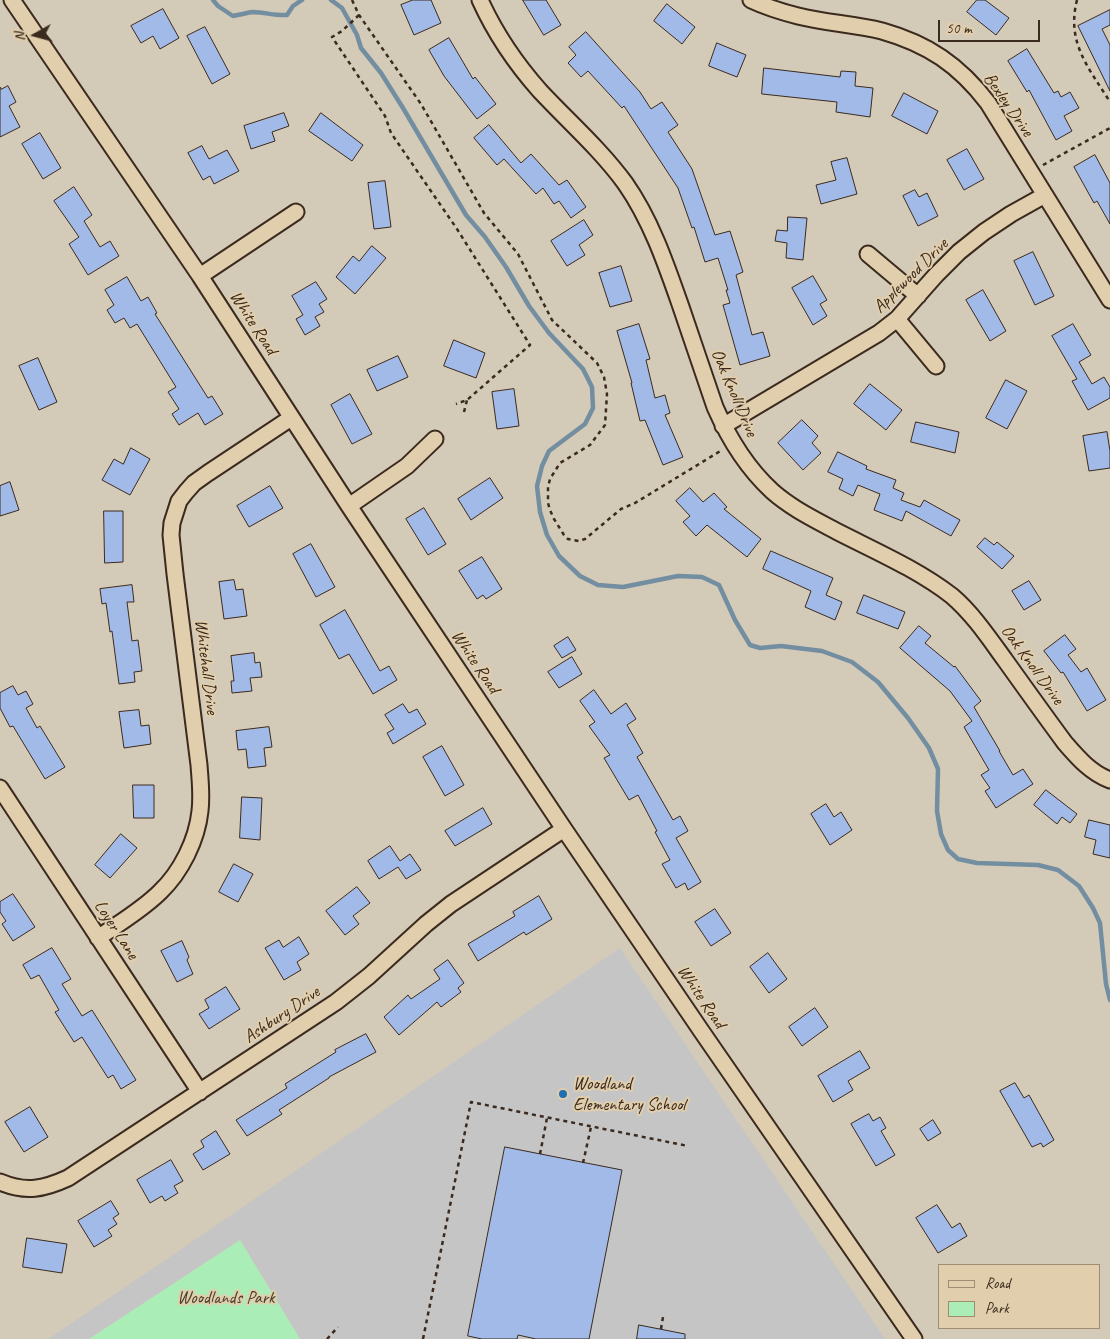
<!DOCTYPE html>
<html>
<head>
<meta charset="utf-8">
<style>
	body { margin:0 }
	#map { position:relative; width:1110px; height:1339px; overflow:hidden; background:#d4cab8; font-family:Caveat,sans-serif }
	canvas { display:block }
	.legend { position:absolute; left:938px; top:1264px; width:162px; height:65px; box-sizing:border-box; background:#e1ceac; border:1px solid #9f8c73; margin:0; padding:6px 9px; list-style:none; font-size:15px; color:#3b2a1e }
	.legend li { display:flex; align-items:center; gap:10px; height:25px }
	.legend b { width:25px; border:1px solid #9f8c73 }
	.north { position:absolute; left:10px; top:10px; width:50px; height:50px; -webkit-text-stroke:4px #e1ceac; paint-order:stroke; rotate:263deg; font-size:14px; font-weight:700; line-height:20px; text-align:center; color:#3b2a1e }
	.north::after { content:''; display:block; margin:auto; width:18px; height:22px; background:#3b2a1e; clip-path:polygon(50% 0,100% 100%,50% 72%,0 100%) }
	.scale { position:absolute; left:938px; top:20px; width:102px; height:22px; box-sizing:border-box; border:2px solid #3b2a1e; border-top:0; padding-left:6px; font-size:15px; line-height:18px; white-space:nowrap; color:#3b2a1e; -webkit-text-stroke:4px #e1ceac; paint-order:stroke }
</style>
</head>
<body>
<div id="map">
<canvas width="1110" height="1339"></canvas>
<ul class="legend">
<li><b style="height:6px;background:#e1ceac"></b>Road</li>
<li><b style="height:14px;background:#abedb7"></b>Park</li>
</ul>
<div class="north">N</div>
<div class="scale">50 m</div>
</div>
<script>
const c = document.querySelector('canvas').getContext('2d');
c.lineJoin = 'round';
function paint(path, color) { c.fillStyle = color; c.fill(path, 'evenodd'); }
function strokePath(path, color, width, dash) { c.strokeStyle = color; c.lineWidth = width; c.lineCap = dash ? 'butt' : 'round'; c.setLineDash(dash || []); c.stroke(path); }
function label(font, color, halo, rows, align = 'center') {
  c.font = font + ' Caveat,sans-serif'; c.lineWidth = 4; c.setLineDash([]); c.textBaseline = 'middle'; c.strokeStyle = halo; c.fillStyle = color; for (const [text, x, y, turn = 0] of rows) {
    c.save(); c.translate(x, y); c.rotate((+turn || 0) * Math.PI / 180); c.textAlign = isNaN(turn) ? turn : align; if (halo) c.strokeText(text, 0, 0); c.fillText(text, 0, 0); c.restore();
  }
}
paint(new Path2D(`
	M620 948 885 1339H300L240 1240 89 1339H48L167 1259Z`), '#c5c5c6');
paint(new Path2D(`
	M240 1240 300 1339H89Z`), '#abedb7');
strokePath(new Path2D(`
	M213 0 218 6 233 16C239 15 246 13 253 12 265 12 275 16 287 15L293 6 302 0
	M331 0 342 8 357 35 361 48 381 73 403 108 466 215 485 237 506 267 529 306 549 333 583 369 592 387 593 408 585 424 549 451 542 466 537 486 540 512 547 535 559 556 580 576 598 585 623 587 678 576 702 577 719 585 735 620 750 645 760 648 781 646 822 651 852 662 878 682 908 718 929 748 938 769 937 811 941 834 948 850 958 859 977 863 1038 865 1058 870 1079 886 1093 908 1100 923 1106 984 1110 1000`), '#728ea0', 4.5);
const building = new Path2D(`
	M413 0H431L441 23 414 35 401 5Z
	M523 0H546L561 25 544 35Z
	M977 0H985L1009 18 996 35 967 12Z
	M667 4 695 27 682 44 654 21Z
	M163 9 179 38 160 49 153 36 141 43 131 26Z
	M1110 10V25L1102 29 1110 45V91L1078 26Z
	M205 27 230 74 212 84 187 36Z
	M586 32 640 92 651 109 662 102 678 125 668 132 692 169 715 235 730 231 743 272 736 275 752 335 763 332 770 356 740 365 723 305 730 303 726 290H728L718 258 705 262 694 227 692 228 678 188 624 106 622 108 588 71 581 77 568 63 576 55 569 47Z
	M449 38 473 79 475 77 496 104 477 119 444 76 429 50Z
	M717 43 746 55 737 77 709 66Z
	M1027 49 1054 93 1058 91 1061 97 1070 92 1079 108 1064 116 1072 131 1056 140 1029 90 1027 92 1008 61Z
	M764 68 840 77 841 71 856 72 855 86 873 88 870 117 836 112 837 102 762 94Z
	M8 86 16 102 9 106 20 127 0 137V87L1 89Z
	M904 93 938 111 927 134 892 116Z
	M284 113 289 126 272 132 275 141 251 149 244 126Z
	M321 113 363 145 352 161 309 131Z
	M489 125 521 163 531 154 559 185 567 180 586 207 571 218 559 201 554 204 543 188 536 194 504 159 497 165 474 138Z
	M40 133 61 168 43 179 22 144Z
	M202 146 209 159 227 150 239 171 214 184 210 176 203 180 188 153Z
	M967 149 984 179 964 190 947 160Z
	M1095 155 1110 183V224L1097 201 1094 203 1074 167Z
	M847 158 857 194 821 204 816 185 836 180 831 162Z
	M385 181 391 227 374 229 368 183Z
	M74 187 92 215 84 221 100 247 110 241 119 256 88 275 69 244 79 237 54 201Z
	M915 190 919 197 927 193 938 216 918 226 903 196Z
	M788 217 807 218 803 260 786 258 787 243 775 241 777 230 787 231Z
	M584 220 593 235 579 245 585 255 567 266 551 241Z
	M372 246 386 258 355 294 336 277 353 256 359 261Z
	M1033 252 1054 296 1035 305 1014 261Z
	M621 266 632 301 610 307 599 273Z
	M813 276 827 300 820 304 827 316 813 325 792 288Z
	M127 277 141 301 148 297 157 313 155 314 208 398 212 396 223 414 205 425 198 413 179 425 172 414 179 409 168 392 176 387 137 324 130 328 124 318 115 323 107 310 114 305 105 290Z
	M316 282 327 299 319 304 324 312 315 317 320 326 305 335 296 319 303 315 292 296Z
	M983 290 1006 331 990 341 966 300Z
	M639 324 650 359 646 360 655 398 665 395 670 413 665 415 683 457 663 465 645 420 640 421 631 383H632L617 331Z
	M1073 324 1091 355 1079 362 1092 384 1104 377 1110 387V398L1088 410 1072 381 1077 379 1052 336Z
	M454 340 485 353 476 378 444 366Z
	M398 356 408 377 377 391 367 370Z
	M38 358 57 402 39 410 19 366Z
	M1006 380 1027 391 1007 429 986 418Z
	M870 384 902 410 886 430 854 404Z
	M514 389 519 426 497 429 492 392Z
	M350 394 372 434 352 444 331 405Z
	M802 420 818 436 812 443 821 453 803 470 778 443Z
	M916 422 959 432 955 453 911 442Z
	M1107 432 1110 451V468L1089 471 1083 436Z
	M131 448 150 459 130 495 102 480 114 459 123 464Z
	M838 452 867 466 866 469 896 480 893 488 904 493 901 500 920 507 924 500 960 520 951 536 906 511 902 521 874 510 880 494 858 485 853 496 839 489 843 479 828 472Z
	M490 478 503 498 471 520 458 499Z
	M10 482 19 510 0 516V486Z
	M270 486 283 508 249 527 237 506Z
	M690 488 703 502 714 493 727 507 724 509 761 539 747 557 707 525 696 536 683 522 690 516 676 501Z
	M424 508 446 544 428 555 406 519Z
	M104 511H123V562L105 563Z
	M985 538 994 545 997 542 1014 556 1002 569 977 547Z
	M311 544 335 587 316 597 293 554Z
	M771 551 833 578 826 595 842 602 835 620 805 607 811 591 763 569Z
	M482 557 502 589 486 599 483 595 477 599 459 571Z
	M234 580 236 590 243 589 247 616 224 619 219 582Z
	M1029 581 1041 600 1024 610 1012 591Z
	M132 585 134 602H127L132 641 138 640 142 671 134 672 135 682 119 684 112 631 110 632 106 603 102 604 100 589Z
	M864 595 905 612 898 629 857 613Z
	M345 610 380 671 389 666 397 680 373 694 349 654 339 659 320 625Z
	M919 626 931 636 925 643 954 667 955 666 981 701 974 707 1000 751H999L1013 775 1023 769 1033 784 996 808 985 791 990 788 981 775 989 770 964 727 972 721 950 691 900 648Z
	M1065 635 1076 649 1068 655 1081 672 1087 668 1106 700 1087 711 1063 672 1061 673 1044 651Z
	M568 637 576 650 562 658 554 646Z
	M254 653 255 663 260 662 262 677 250 678 252 691 232 693 231 681H234L231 656Z
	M572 657 582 674 559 688 548 672Z
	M13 686 18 695 26 691 33 704 26 708 37 728 40 726 65 767 45 779 13 726 10 727 0 708V693Z
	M594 690 611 714 626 703 636 719 627 725 643 753 637 757 673 820 680 816 688 831 676 838 701 882 688 890 685 883 676 888 662 864 670 860 655 832 657 831 638 795 629 800 604 758 610 755 589 726 595 722 580 701Z
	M403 704 409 713 417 709 426 724 393 744 387 733 394 729 385 715Z
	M139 710 141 726 149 725 151 744 124 748 119 712Z
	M269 727 272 747 264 748 266 766 248 768 246 749 238 750 236 731Z
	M442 746 464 785 445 796 423 757Z
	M133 785H154V818H134Z
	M1046 790 1077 814 1070 823 1062 817 1057 824 1034 805Z
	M242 797 262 798 260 840 240 838Z
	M826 804 834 817 841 812 852 830 830 845 811 814Z
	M483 808 492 824 455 846 445 831Z
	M1089 820 1110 825V858L1093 854 1096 840 1085 837Z
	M121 834 137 848 110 878 95 865Z
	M390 846 400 861 410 854 421 870 406 879 398 867 379 879 368 861Z
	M234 864 253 874 238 902 219 892Z
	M357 887 370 903 353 916 359 924 345 935 326 911Z
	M13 894 35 927 13 941 2 924 6 921 0 912V902Z
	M539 896 552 919 526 935 524 932 478 961 468 944 515 916 513 912Z
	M715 909 731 933 711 946 695 922Z
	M299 937 309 954 297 962 301 970 284 980 265 948 279 940 283 947Z
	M182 941 189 957 187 960 193 974 177 982 161 951Z
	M52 948 71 979 62 984 82 1016 92 1010 136 1080 121 1089 113 1075 108 1078 82 1037 74 1042 55 1012 59 1010 39 975 31 979 23 965Z
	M768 953 787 979 769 993 750 967Z
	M448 960 464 983 458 988 461 992 441 1007 437 1002 399 1035 384 1017 408 995 411 999 440 979 434 970Z
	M226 987 240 1009 209 1029 199 1014 209 1008 205 1000Z
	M815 1008 828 1027 802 1046 789 1027Z
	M366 1034 376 1052 329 1077V1078L279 1110 282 1114 247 1136 236 1120 287 1088 285 1084 336 1052 335 1050Z
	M860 1051 870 1068 848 1081 853 1090 833 1102 818 1076Z
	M1015 1083 1024 1098 1029 1095 1054 1140 1043 1147 1041 1143 1032 1147 1000 1091Z
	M30 1107 48 1137 24 1152 5 1122Z
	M869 1114 873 1121 880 1117 886 1128 881 1131 895 1155 876 1166 851 1124Z
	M933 1120 941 1133 928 1141 920 1129Z
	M216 1131 230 1154 203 1170 193 1154 204 1147 201 1141Z
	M505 1147 622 1170 589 1339H536L518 1335 517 1339H482L468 1336Z
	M171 1160 183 1181 174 1186 178 1193 165 1201 162 1196 150 1203 137 1180Z
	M111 1201 119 1214 113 1218 117 1224 108 1230 112 1236 94 1247 78 1221Z
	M937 1205 952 1228 960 1223 967 1236 938 1253 916 1218Z
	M27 1238 67 1244 62 1273 23 1267Z
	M639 1325 685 1334V1339H637Z`);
paint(building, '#a2bae7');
strokePath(building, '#3b2a1e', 1);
const minor = new Path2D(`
	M12 0 200 276 349 506 564 829 702 1032 914 1339
	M480 0C495 33 516 64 540 91 569 122 600 149 625 183 651 220 666 264 681 307 692 340 704 374 715 407 729 439 746 467 772 491 791 508 814 519 836 531 875 551 917 569 952 596 973 614 989 638 1005 660 1025 688 1045 716 1065 743 1078 758 1091 773 1110 780
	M751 0C766 7 782 12 798 16 826 23 854 24 882 31 928 44 959 65 988 103L1110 300
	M868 254 918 296
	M200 276 296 212
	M897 319 936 366
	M723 426 879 333 897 319 936 275 959 252 984 232 1011 214 1045 195
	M349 506 407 466 435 439
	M0 788 200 1092
	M98 938C119 923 142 910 160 892 181 872 197 840 200 811 202 795 200 780 199 765L175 574 171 535 172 523 179 501 186 492 194 483 208 473 291 418
	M0 1182C26 1193 44 1189 68 1178L336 1002 369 976 426 924 451 904 564 829`);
strokePath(minor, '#3b2a1e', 19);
strokePath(new Path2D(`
	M352 0 359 15 421 104 484 213 518 254 552 320 597 363 604 377 607 394 605 425 590 445 560 463 550 479 548 487V503L550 510 554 519 564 535 568 539 573 540 579 541 585 539 621 509 635 503 722 450
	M1077 0C1066 43 1089 68 1110 102
	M359 15 342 31 332 37 385 116 391 133 457 229 530 345 467 400 456 404
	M1043 165 1110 128
	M464 412 467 400
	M540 1154 547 1118
	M583 1163 591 1127
	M661 1329 663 1317
	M327 1339 338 1327
	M423 1339 471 1102 688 1146`), '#3b2a1e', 2.5, [4, 4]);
strokePath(minor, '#e1ceac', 15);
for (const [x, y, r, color] of [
	[563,1094,5,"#1f6fb2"]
]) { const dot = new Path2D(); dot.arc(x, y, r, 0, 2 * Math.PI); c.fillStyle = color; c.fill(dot); strokePath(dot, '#e1ceac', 2); }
label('18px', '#3b2a1e', '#e1ceac', [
	["Bexley Drive",1008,105,55],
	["Applewood Drive",911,276,-45],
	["White Road",253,323,57],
	["Oak Knoll Drive",734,393,67],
	["White Road",475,662,56],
	["Oak Knoll Drive",1032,665,54],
	["Whitehall Drive",206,667,83],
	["Loyer Lane",116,930,57],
	["White Road",701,997,56],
	["Ashbury Drive",282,1015,-34]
]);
label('18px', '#3b2a1e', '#e1ceac', [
	["Woodland",573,1084],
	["Elementary School",573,1105]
], 'left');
label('18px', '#463e2d', '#e1ceac', [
	["Woodlands Park",226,1298]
]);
</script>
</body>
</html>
